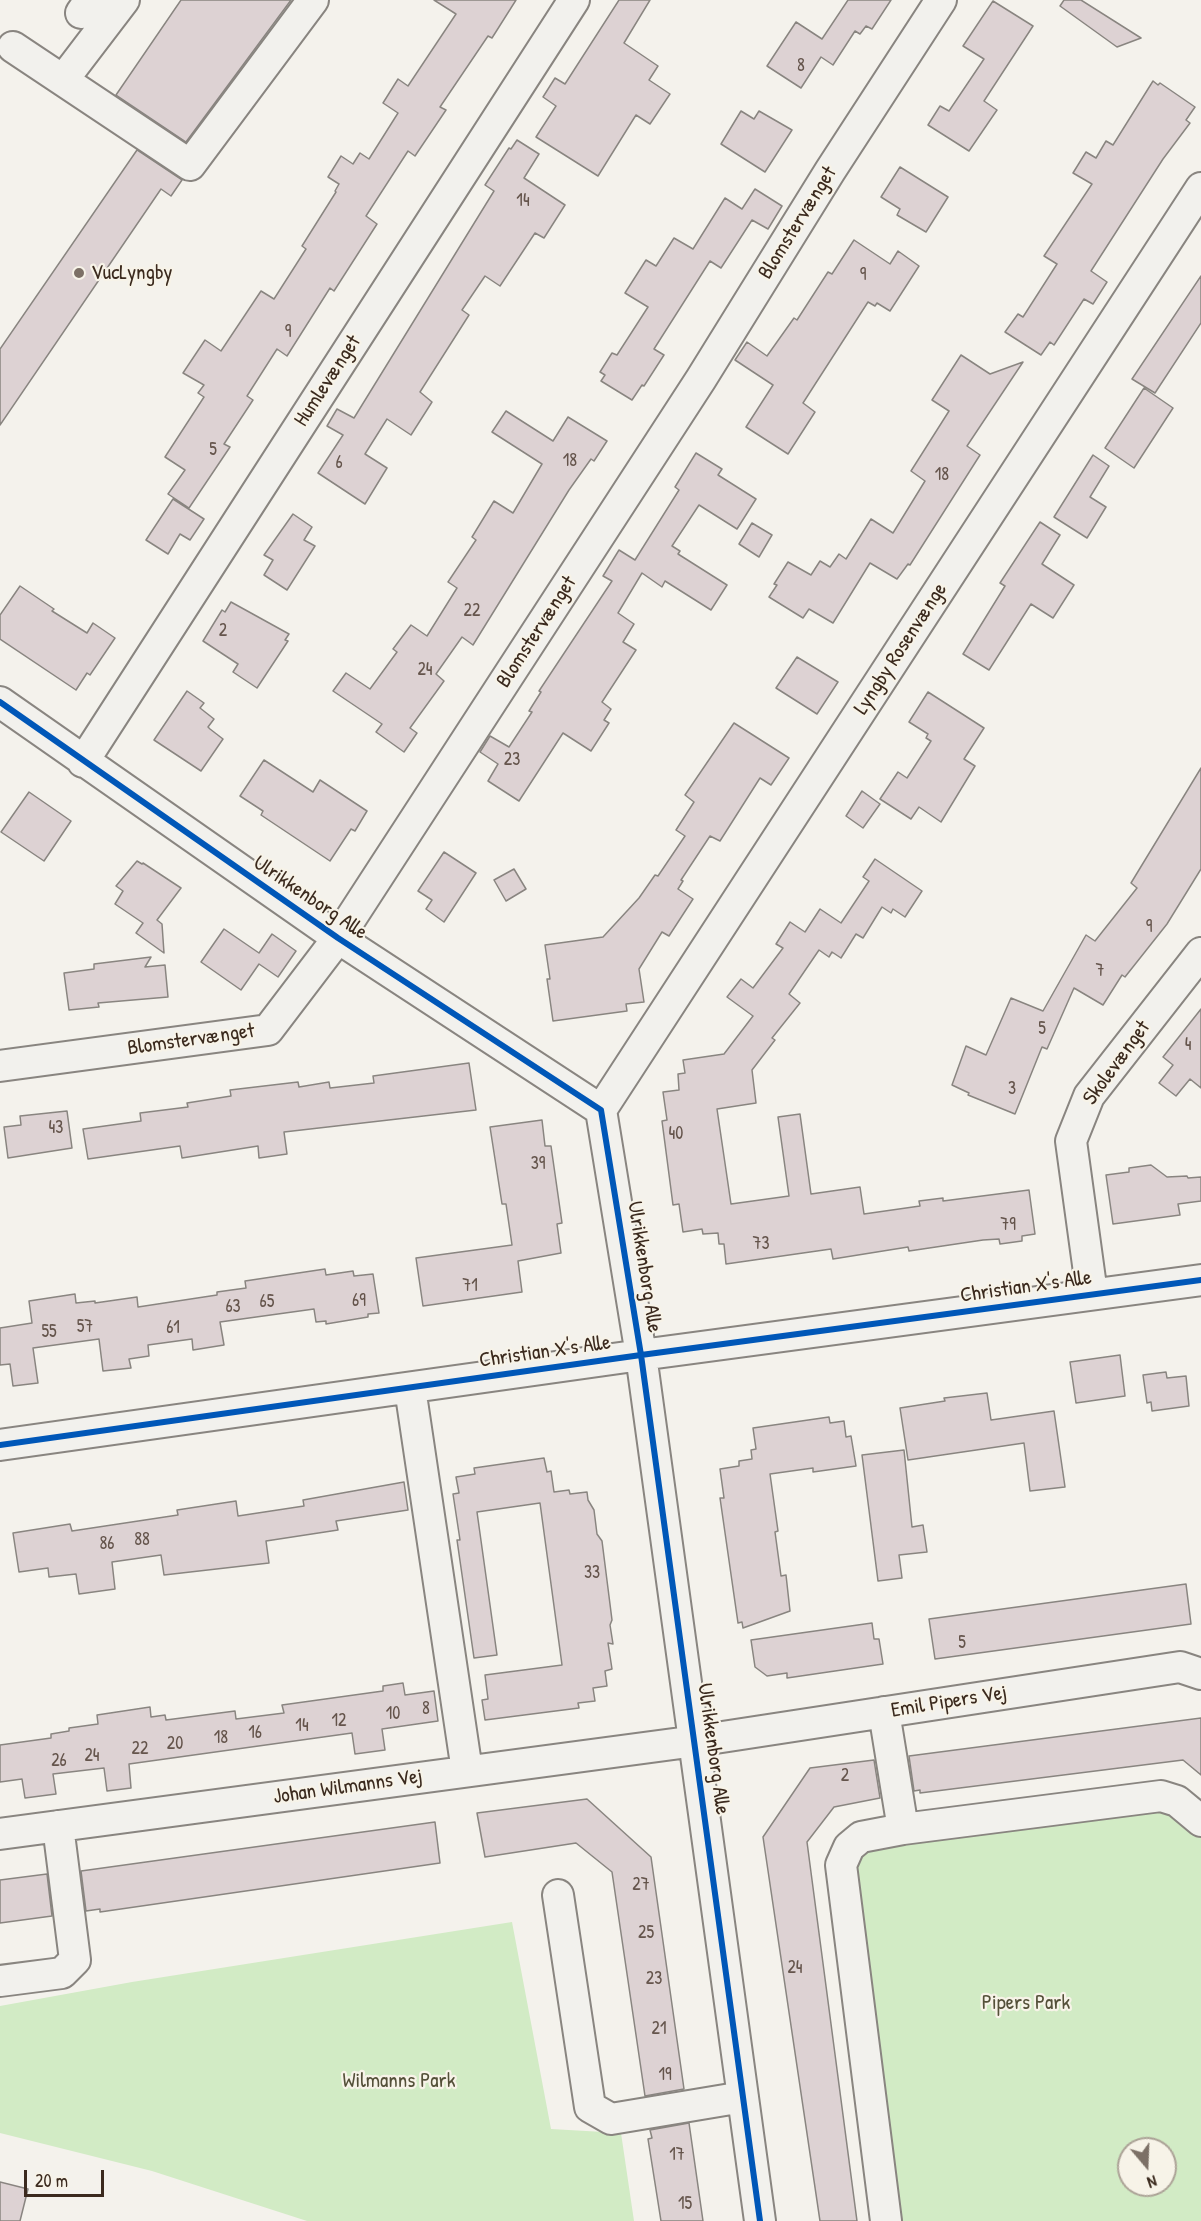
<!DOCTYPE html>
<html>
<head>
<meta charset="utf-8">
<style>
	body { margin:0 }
	#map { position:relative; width:1201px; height:2221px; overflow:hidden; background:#f4f2ec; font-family:"Patrick Hand",sans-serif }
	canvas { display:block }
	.north { position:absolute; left:1117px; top:2137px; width:60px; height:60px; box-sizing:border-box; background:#f7f3e8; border:2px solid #aca397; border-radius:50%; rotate:161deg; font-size:16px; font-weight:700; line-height:24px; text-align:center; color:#3b2a1e }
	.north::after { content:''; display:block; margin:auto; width:21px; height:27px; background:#7c7066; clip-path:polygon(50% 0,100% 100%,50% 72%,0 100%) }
	.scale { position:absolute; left:24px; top:2170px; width:80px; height:27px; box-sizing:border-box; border:3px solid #3b2a1e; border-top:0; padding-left:8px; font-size:18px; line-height:21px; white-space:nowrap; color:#3b2a1e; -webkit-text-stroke:4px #f7f3e8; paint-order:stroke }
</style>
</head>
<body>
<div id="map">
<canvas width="1201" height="2221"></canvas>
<div class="north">N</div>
<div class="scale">20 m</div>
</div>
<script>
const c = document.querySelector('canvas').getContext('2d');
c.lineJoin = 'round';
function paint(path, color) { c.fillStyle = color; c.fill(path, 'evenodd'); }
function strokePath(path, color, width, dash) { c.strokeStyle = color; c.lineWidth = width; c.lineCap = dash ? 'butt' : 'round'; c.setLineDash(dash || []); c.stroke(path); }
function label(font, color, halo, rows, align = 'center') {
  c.font = font + ' "Patrick Hand",sans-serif'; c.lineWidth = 4.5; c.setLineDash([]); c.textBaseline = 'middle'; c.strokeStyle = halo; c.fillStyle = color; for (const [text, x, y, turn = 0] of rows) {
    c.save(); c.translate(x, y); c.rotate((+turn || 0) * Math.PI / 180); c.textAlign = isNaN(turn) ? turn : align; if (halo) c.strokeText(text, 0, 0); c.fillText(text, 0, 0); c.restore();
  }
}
paint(new Path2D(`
	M1162 1805 1201 1837V2221H878L830 1854ZM1129 2149H1165V2185H1129Z
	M512 1922 551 2129 621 2133 634 2221H307L152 2171 0 2133V2006L132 1982Z`), '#d2ebc5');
const building = new Path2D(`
	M181 0H291L186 142 116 95Z
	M434 0H516L492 38 488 36 440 107 446 110 415 156 408 151 366 216 377 224 334 291 330 288 287 356 277 349 247 396 253 400 224 444 230 447 189 508 168 494 185 470 165 457 204 397 198 393 204 385 183 373 205 340 221 351 261 291 274 299 306 249 302 246 336 192 335 191 339 184 328 177 341 156 353 164 360 153 369 159 398 113 383 103 398 79 408 86 456 14Z
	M619 0H650L624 43 658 66 649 80 670 94 650 124 636 115 598 176 536 137 556 106 543 97 555 78 565 84Z
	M848 0H891L872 29 866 26 860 34 855 31 833 65 821 57 801 88 767 66 796 22 822 39Z
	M1064 0H1081L1141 38 1117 47 1060 6Z
	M993 1 1033 26 984 101 997 110 969 151 928 125 940 106 949 111 984 59 963 46Z
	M1153 81 1158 85 1160 83 1195 107 1186 120 1190 123 1163 159 1091 271 1107 282 1093 304 1084 299 1054 345 1050 342 1041 355 1005 332 1018 314 1023 317 1057 264 1044 256 1092 184 1073 173 1086 152 1096 158 1106 141 1113 145Z
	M741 111 754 119 759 111 792 130 765 172 721 144Z
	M517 140 539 154 524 178 565 205 544 238 535 233 500 286 485 276 462 310 469 315 420 392 432 402 411 435 387 419 365 454 387 468 365 504 318 473 343 435 327 426 337 409 354 418 494 191 485 185 509 148 511 149Z
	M137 150 182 180 171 196 161 189 0 425V349Z
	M900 167 948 197 926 232 897 215 900 209 881 197Z
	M755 189 782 206 768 229 752 220 721 268 710 261 654 349 664 355 644 386 642 385 632 400 601 381 605 375 600 372 612 353 617 355 648 307 625 293 646 260 656 266 674 238 693 249 725 198 742 209Z
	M854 240 890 264 898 251 919 266 890 311 877 303 875 306 868 302 803 403 815 412 788 454 746 427 773 385 735 360 747 342 767 356 794 318 797 320 828 272 832 274Z
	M1201 276V323L1155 393 1132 379Z
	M961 355 990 374 1023 362 967 446 980 455 910 565 908 564 897 579 870 563 833 623 809 609 803 618 769 597 777 585 774 584 788 562 811 575 820 561 830 567 839 554 846 559 871 519 893 533 925 481 911 471 949 411 932 400Z
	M1144 388 1173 408 1134 468 1105 448Z
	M506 411 553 441 568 417 607 441 594 461 591 459 569 490 473 645 462 637 436 674 444 681 410 728 417 733 404 752 376 732 382 724 333 691 346 673 370 689 397 652 393 649 411 625 427 636 457 588 448 582 476 540 472 537 494 501 513 513 542 464 492 432Z
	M696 453 722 469 718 475 756 499 737 529 699 505 672 546 680 551 678 554 727 585 711 610 665 581 662 587 642 573 618 613 634 624 623 642 636 650 602 702 611 709 604 720 609 723 591 751 563 733 519 801 488 781 498 764 480 752 490 736 509 747 532 712 529 711 541 692 539 691 612 581 603 576 619 550 635 560 679 490 675 487Z
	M1093 455 1109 466 1090 497 1106 507 1087 538 1054 517Z
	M173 499 204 519 190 540 180 534 168 554 146 540Z
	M293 514 312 527 304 540 315 546 287 590 264 575 273 560 264 555Z
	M1040 522 1060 535 1042 564 1074 585 1053 618 1031 604 989 670 963 654 1005 586 1000 583Z
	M752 523 772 535 759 557 739 544Z
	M20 586 54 609 52 611 87 633 93 623 115 638 90 675 87 673 76 690 0 639V615Z
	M231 602 289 634 285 640 288 641 257 688 233 672 238 664 203 641 222 610 225 612Z
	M797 657 838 682 817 714 776 688Z
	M187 691 204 703 200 708 214 719 208 727 210 729 223 739 201 771 154 740Z
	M928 692 984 728 964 759 975 766 941 822 919 807 911 819 880 799 898 772 907 778 931 741 926 738 928 734 909 722Z
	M734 723 789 758 771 785 760 778 720 841 710 836 681 880 683 881 678 889 693 899 669 936 662 932 639 969 644 1002 626 1004 627 1011 553 1021 547 979H550L545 945 603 937 639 898 655 875 658 876 685 836 676 830 694 802 685 795Z
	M264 760 313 792 320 780 367 811 355 831 351 829 330 861 261 815 263 811 240 796Z
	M1201 768V869L1167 924 1125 977 1122 975 1103 1005 1074 988 1047 1049 1042 1047 1015 1114 968 1095 969 1093 952 1085 966 1046 986 1055 1011 998 1043 1011 1086 935 1095 941 1137 888 1131 883Z
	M862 791 880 804 863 828 846 816Z
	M29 792 71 821 44 861 1 832Z
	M444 852 476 873 444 922 426 909 432 900 418 891Z
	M875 859 922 891 905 917 893 909 891 913 882 907 863 938 856 934 841 958 832 952 829 957 819 950 789 994 800 1003 772 1038 775 1040 752 1070 756 1103 717 1109 731 1204 789 1196 778 1117 800 1114 811 1194 860 1187 864 1214 920 1206 919 1201 943 1198V1201L1029 1190 1035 1234 1022 1236V1241L1000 1244 999 1239 983 1240 909 1251 908 1247 833 1259 831 1249 726 1264 724 1244H719L718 1233 703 1234 702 1229 683 1232 679 1204 673 1205 662 1121 667 1120 663 1092 679 1090 678 1074 685 1073 683 1060 724 1054 753 1016 727 997 741 979 753 988 783 948 776 944 790 922 805 932 820 909 841 923 869 881 863 877Z
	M137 861 142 864 143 863 181 888 157 920 162 924 164 953 136 933 143 923 115 904 123 891 116 886Z
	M514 869 526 889 506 901 494 880Z
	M224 929 259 953 272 934 296 951 278 977 259 964 241 990 201 962Z
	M151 957 145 967 165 965 168 997 98 1003 99 1007 69 1010 64 973 94 969V964Z
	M1201 1009V1088L1190 1079 1176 1096 1159 1083 1173 1065 1163 1057Z
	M469 1063 476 1110 284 1132 287 1154 259 1158 258 1146 182 1158 180 1146 88 1159 83 1129 141 1121 140 1113 188 1107 187 1103 231 1096 230 1090 298 1082 299 1087 329 1082 330 1088 374 1083 373 1076Z
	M67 1111 72 1148 8 1158 4 1127 21 1125 20 1116Z
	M542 1120 545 1146H551L562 1223 557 1224 561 1253 518 1261 522 1292 423 1306 416 1258 512 1245 506 1204H502L490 1127Z
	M1151 1165 1167 1177 1187 1176 1188 1178 1201 1177V1201L1178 1204 1180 1215 1113 1224 1106 1175 1129 1172V1168Z
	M325 1269 326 1275 353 1271 354 1276 373 1274 379 1313 368 1314V1317L326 1324V1321L316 1322 314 1309 220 1322 224 1345 193 1350 192 1339 148 1345 149 1356 129 1359 131 1368 103 1371 99 1339 33 1348 38 1383 13 1386 10 1364 0 1365V1328L32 1323 29 1301 75 1294 76 1303 95 1301V1303L137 1297 138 1307 217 1295V1292L246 1288 245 1281Z
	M1120 1355 1125 1396 1076 1403 1070 1362Z
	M1166 1372 1167 1378 1186 1376 1189 1406 1152 1411 1151 1402 1147 1403 1143 1375Z
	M987 1393 991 1420 1054 1411 1065 1487 1030 1491 1024 1443 908 1460 900 1408 945 1401 944 1398Z
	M829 1417 830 1423 844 1421 846 1437 851 1436 856 1466 813 1472V1468L770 1474 778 1531 775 1532 781 1576 786 1575 790 1611 743 1628 742 1622 738 1623 720 1498H724L720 1469 739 1466V1461L752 1459 751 1450 756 1449 753 1428Z
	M904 1450 912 1527 923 1525 927 1552 899 1555 902 1578 878 1581 862 1455Z
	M544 1458 547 1472 551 1471 554 1492 569 1490 570 1494 587 1492 588 1500 594 1510 597 1534 602 1541 612 1620 610 1625 613 1644 608 1643 612 1669 605 1671 607 1686 593 1688 595 1701 578 1703 579 1708 485 1720 482 1700 488 1699 485 1675 562 1665 540 1503 477 1512 497 1655 474 1658 457 1540H460L453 1494 459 1493 456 1477 475 1474 474 1468Z
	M404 1482 408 1510 336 1521 338 1530 266 1541 269 1563 164 1575 161 1555 112 1562 115 1589 79 1594 76 1574 49 1577 48 1568 19 1572 13 1533 70 1524 72 1531 178 1515 177 1510 236 1501 238 1516 304 1506 303 1500Z
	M1186 1584 1191 1624 935 1659 929 1619Z
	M872 1623 874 1639H879L883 1664 787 1678V1673L767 1676 755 1667 751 1640Z
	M403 1683 405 1695 434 1691 438 1721 382 1729 385 1750 355 1754 352 1733 129 1764 131 1788 107 1791 104 1768 53 1774 56 1794 25 1798 22 1779 0 1782V1745L51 1738V1734L69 1731V1728L98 1724 97 1715 150 1707 151 1717 165 1715 166 1720 235 1711 236 1719 284 1713 282 1705 383 1691V1686Z
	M1201 1718V1775L1183 1760 920 1793V1790L914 1791 909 1756Z
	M874 1760 880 1798 834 1807 807 1842 857 2221H820L763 1837 810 1768Z
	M587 1799 651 1857 684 2089 645 2096 612 1872 576 1843 485 1857 477 1813Z
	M435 1822 440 1863 100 1912V1909L86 1911 81 1871Z
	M47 1874 52 1916 0 1923V1880Z
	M689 2123 703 2221H661L648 2139 652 2138 650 2130Z
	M0 2182 28 2189 20 2221H0Z`);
paint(building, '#ddd2d3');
strokePath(building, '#898580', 1.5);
const minor = new Path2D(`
	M81 13 90 0
	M13 47 190 165 313 0
	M63 80 124 0
	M0 702 338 938 601 1110 641 1355 760 2221
	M83 762 574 0
	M0 1066 268 1030 338 938 701 379 830 171 941 0
	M601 1110 1201 188
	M1092 1294 1071 1141 1089 1096 1201 953
	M410 1388 467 1771
	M0 1445 641 1355 1201 1280
	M884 1712 903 1829 1161 1796 1177 1801 1201 1821
	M0 1834 696 1741 1180 1667 1201 1674
	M558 1895 590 2107 611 2119 743 2097
	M0 1981 62 1973 75 1960 58 1826
	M886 2221 841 1865 849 1847 861 1837 903 1829`);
strokePath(minor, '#898580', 34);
strokePath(minor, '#f2f1ed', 30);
strokePath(new Path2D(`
	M0 702 338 938 601 1110 641 1355 760 2221
	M0 1445 641 1355 1201 1280`), '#0057b8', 6);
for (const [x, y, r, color] of [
	[79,273,6,"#7c7066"]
]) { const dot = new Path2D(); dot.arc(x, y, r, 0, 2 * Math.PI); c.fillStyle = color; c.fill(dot); strokePath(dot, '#f7f3e8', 2); }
label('18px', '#64544b', null, [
	["8",801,66],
	["14",523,201],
	["9",863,275],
	["9",288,332],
	["5",213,450],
	["18",570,461],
	["6",339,463],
	["18",942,475],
	["22",472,611],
	["2",223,631],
	["24",425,670],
	["23",512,760],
	["9",1149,927],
	["7",1100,971],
	["5",1042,1029],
	["4",1188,1045],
	["3",1012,1089],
	["43",56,1128],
	["40",676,1134],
	["39",538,1164],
	["79",1008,1225],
	["73",761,1244],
	["71",470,1286],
	["69",359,1301],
	["65",267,1302],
	["63",233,1307],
	["57",85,1327],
	["61",173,1328],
	["55",49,1332],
	["88",142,1540],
	["86",107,1544],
	["33",592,1573],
	["5",962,1643],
	["8",426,1709],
	["10",393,1714],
	["12",339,1721],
	["14",302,1726],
	["16",255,1733],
	["18",221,1738],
	["20",175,1744],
	["22",140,1749],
	["24",92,1756],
	["26",59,1761],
	["2",845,1776],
	["27",641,1885],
	["25",646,1933],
	["24",795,1968],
	["23",654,1979],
	["21",659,2029],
	["19",665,2075],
	["17",677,2155],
	["15",685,2204]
]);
label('21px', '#3b2a1e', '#f7f3e8', [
	["Blomstervænget",798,223,-58],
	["Humlevænget",328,381,-57],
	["Blomstervænget",537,632,-57],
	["Lyngby Rosenvænge",901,649,-57],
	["Ulrikkenborg Alle",310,898,34],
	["Blomstervænget",191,1040,-8],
	["Skolevænget",1117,1063,-54],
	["Ulrikkenborg Alle",644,1267,81],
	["Christian X's Alle",1026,1287,-8],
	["Christian X's Alle",545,1352,-8],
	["Emil Pipers Vej",949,1702,-9],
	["Ulrikkenborg Alle",713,1749,82],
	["Johan Wilmanns Vej",348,1787,-8]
]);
label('21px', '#3b2a1e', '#f7f3e8', [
	["VucLyngby",91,273]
], 'left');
label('21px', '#545039', '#f7f3e8', [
	["Pipers Park",1026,2003],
	["Wilmanns Park",399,2081]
]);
</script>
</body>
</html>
